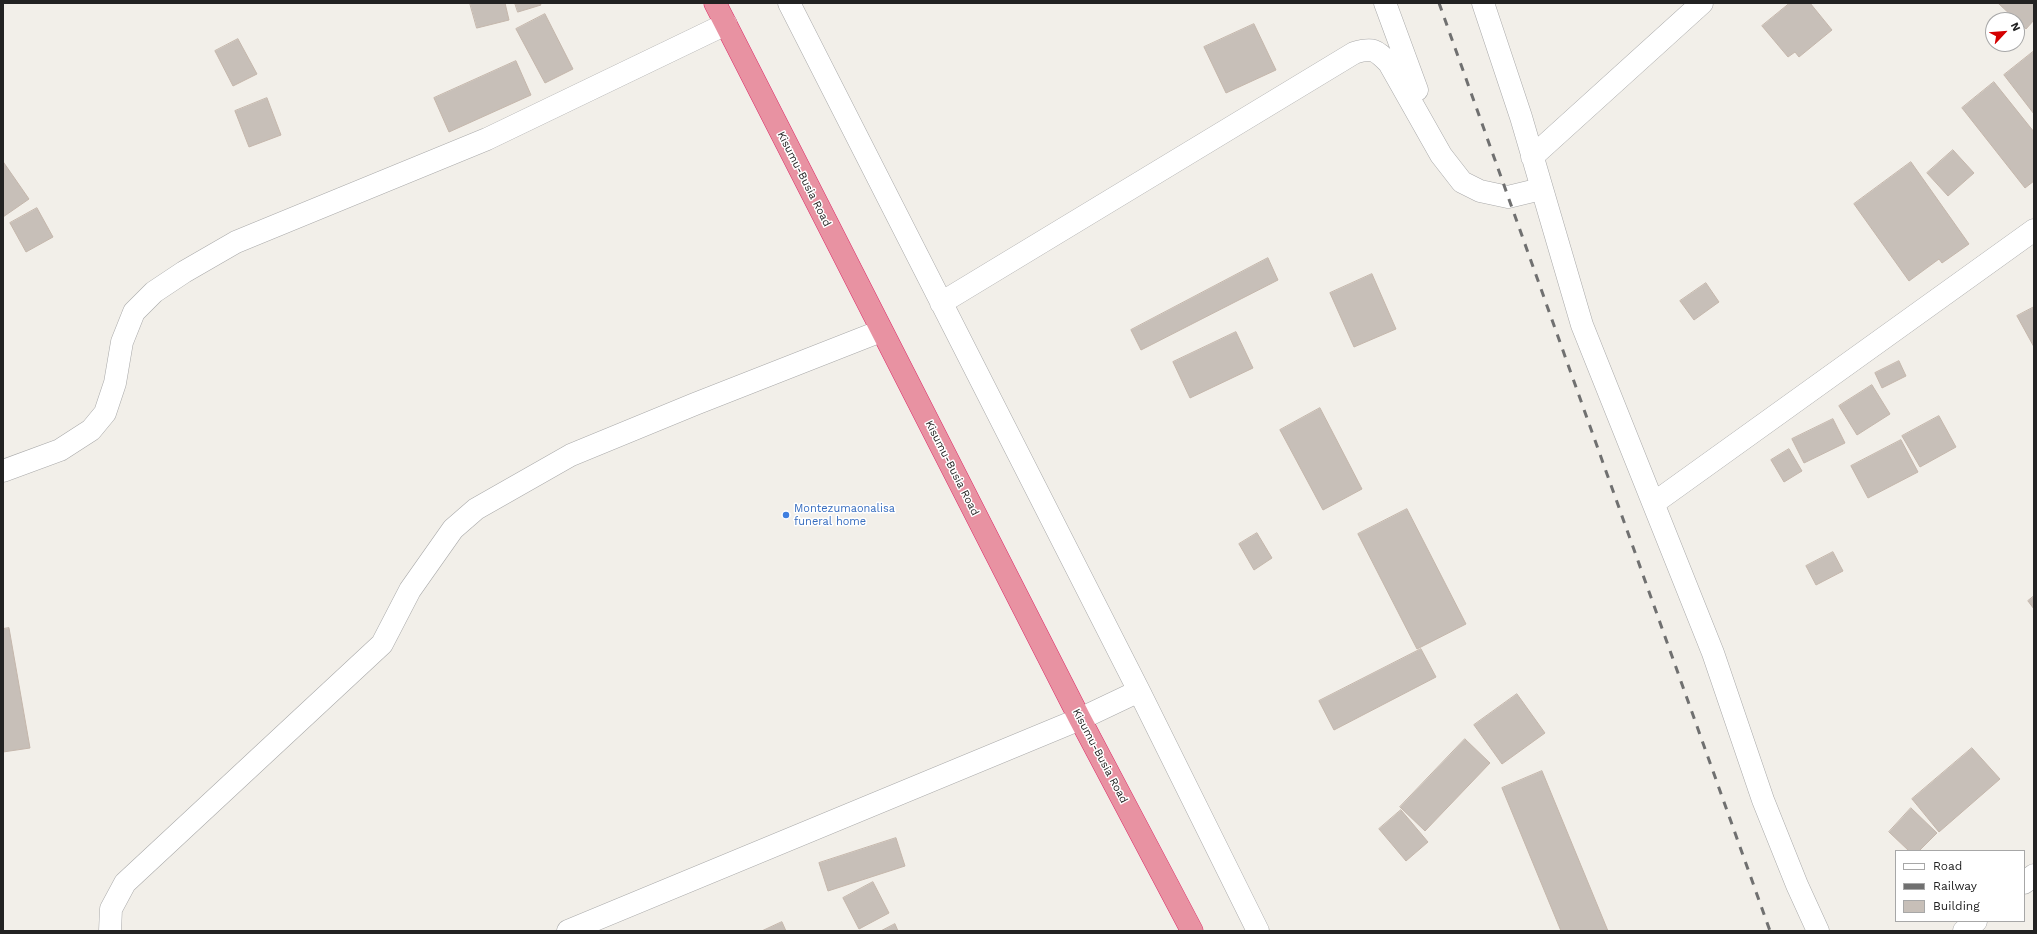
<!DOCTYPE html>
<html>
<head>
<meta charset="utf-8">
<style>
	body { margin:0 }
	#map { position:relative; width:2037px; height:934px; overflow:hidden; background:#f2efe9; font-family:"Work Sans",sans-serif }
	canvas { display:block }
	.frame { position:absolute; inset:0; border:4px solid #222; pointer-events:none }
	.legend { position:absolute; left:1895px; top:850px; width:130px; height:72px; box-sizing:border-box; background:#fff; border:1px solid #a7a7a7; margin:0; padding:5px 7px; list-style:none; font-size:12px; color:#222 }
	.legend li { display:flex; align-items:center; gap:8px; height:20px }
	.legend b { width:20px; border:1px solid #a7a7a7 }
	.north { position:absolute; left:1985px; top:12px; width:40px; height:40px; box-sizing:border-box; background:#fff; border:1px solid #a7a7a7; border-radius:50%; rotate:64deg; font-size:11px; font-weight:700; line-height:16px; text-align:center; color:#222 }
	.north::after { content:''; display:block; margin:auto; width:14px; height:18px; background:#d40000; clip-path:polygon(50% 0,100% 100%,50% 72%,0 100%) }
</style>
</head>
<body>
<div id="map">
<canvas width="2037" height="934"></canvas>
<div class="frame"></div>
<ul class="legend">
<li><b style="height:5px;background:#fff"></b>Road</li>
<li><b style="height:5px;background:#707070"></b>Railway</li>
<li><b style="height:11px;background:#c7bfb8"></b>Building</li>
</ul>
<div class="north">N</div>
</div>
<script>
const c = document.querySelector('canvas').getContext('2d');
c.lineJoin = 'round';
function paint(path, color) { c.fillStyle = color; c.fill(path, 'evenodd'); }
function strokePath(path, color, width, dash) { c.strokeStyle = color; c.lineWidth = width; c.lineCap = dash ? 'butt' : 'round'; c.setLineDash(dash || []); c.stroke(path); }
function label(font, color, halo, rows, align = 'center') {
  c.font = font + ' "Work Sans",sans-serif'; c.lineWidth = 3; c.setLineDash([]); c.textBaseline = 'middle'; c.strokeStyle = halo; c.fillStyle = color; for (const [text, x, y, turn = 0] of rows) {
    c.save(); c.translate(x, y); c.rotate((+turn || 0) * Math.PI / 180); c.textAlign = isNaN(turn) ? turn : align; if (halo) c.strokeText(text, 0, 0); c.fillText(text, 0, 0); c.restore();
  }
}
const building = new Path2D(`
	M470 3H505L509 20 477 28Z
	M515 3H540L541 5 518 12Z
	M1790 3H1810L1832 30 1799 57 1795 52 1788 57 1762 26Z
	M2000 3H2034V20L2026 29 1999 4Z
	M545 14 573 69 545 83 516 29Z
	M1254 24 1276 70 1226 93 1204 47Z
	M238 39 257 74 233 86 215 51Z
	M2034 51V114L2004 75Z
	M516 61 531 95 449 132 434 98Z
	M1994 82 2034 132V181L2025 188 1962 108Z
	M267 98 281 135 249 147 235 111Z
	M1953 150 1974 173 1948 196 1927 173Z
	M1911 162 1969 244 1942 263 1939 259 1909 281 1854 204Z
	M4 163 29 199 3 217V164Z
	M37 208 53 237 26 252 10 223Z
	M1268 258 1278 280 1141 350 1131 330Z
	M1372 274 1396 329 1354 347 1330 293Z
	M1706 283 1719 302 1694 320 1680 301Z
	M2034 307V347L2017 316Z
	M1236 332 1253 368 1190 398 1173 362Z
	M1899 361 1906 376 1882 388 1875 373Z
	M1872 385 1890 414 1857 435 1839 406Z
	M1320 408 1362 489 1323 510 1280 430Z
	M1939 416 1956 447 1920 467 1902 436Z
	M1833 419 1845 443 1804 463 1792 439Z
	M1901 440 1918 472 1868 498 1851 466Z
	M1789 449 1802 471 1784 482 1771 460Z
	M1407 509 1466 624 1417 649 1358 534Z
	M1257 533 1272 558 1254 570 1239 544Z
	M1833 552 1843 571 1816 585 1806 566Z
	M2034 596V609L2028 601Z
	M9 628 30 748 3 752V629Z
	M1421 649 1436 677 1334 730 1319 701Z
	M1517 694 1545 733 1502 764 1474 725Z
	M1465 739 1490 763 1425 831 1400 807Z
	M1972 748 2000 779 1939 832 1912 799Z
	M1542 771 1608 931H1561L1502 788Z
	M1911 808 1937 833 1919 851H1909L1889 832Z
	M1401 810 1428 842 1406 861 1379 829Z
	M896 838 905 866 828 891 819 863Z
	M873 882 889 913 859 929 843 898Z
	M782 922 786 931H762Z
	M895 924 898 931H881Z`);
paint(building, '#c7bfb8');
strokePath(building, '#c4b6ab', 1);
const minor = new Path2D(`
	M789 3 1139 691 1258 931
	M1385 3 1417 90
	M1483 3 1521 117 1582 325 1713 653 1763 800 1797 885 1818 931
	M1532 157 1702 3
	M941 303 1354 53C1373 47 1376 50 1389 63L1441 155 1462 182 1480 191 1508 197 1541 189
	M3 471 60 450 91 430 105 413 115 383 122 342 134 312 154 292 184 272 236 242 487 139 726 24
	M1654 503 2034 230
	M2024 883 2034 875
	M110 931 111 909 125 883 382 644 410 590 453 529 476 509 571 455 695 404 881 331
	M568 931 1080 719 1139 691
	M1964 931 1976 921`);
const highway = new Path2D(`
	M715 3 1080 719 1192 931`);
strokePath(minor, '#a9a9a9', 23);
strokePath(highway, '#dc2a67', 23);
strokePath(minor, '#fff', 22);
strokePath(highway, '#e892a2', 22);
strokePath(new Path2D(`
	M1439 3 1770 931`), '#707070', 3, [8, 8]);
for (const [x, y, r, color] of [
	[786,515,4,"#3f7fe0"]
]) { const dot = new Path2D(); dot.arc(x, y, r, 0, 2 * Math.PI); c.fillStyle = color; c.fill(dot); strokePath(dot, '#fff', 1.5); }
label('11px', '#222', '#fff', [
	["Kisumu-Busia Road",804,179,63],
	["Kisumu-Busia Road",952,468,63],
	["Kisumu-Busia Road",1100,756,62]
]);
label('11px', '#366cbe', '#fff', [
	["Montezumaonalisa",794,509],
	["funeral home",794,522]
], 'left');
</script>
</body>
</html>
